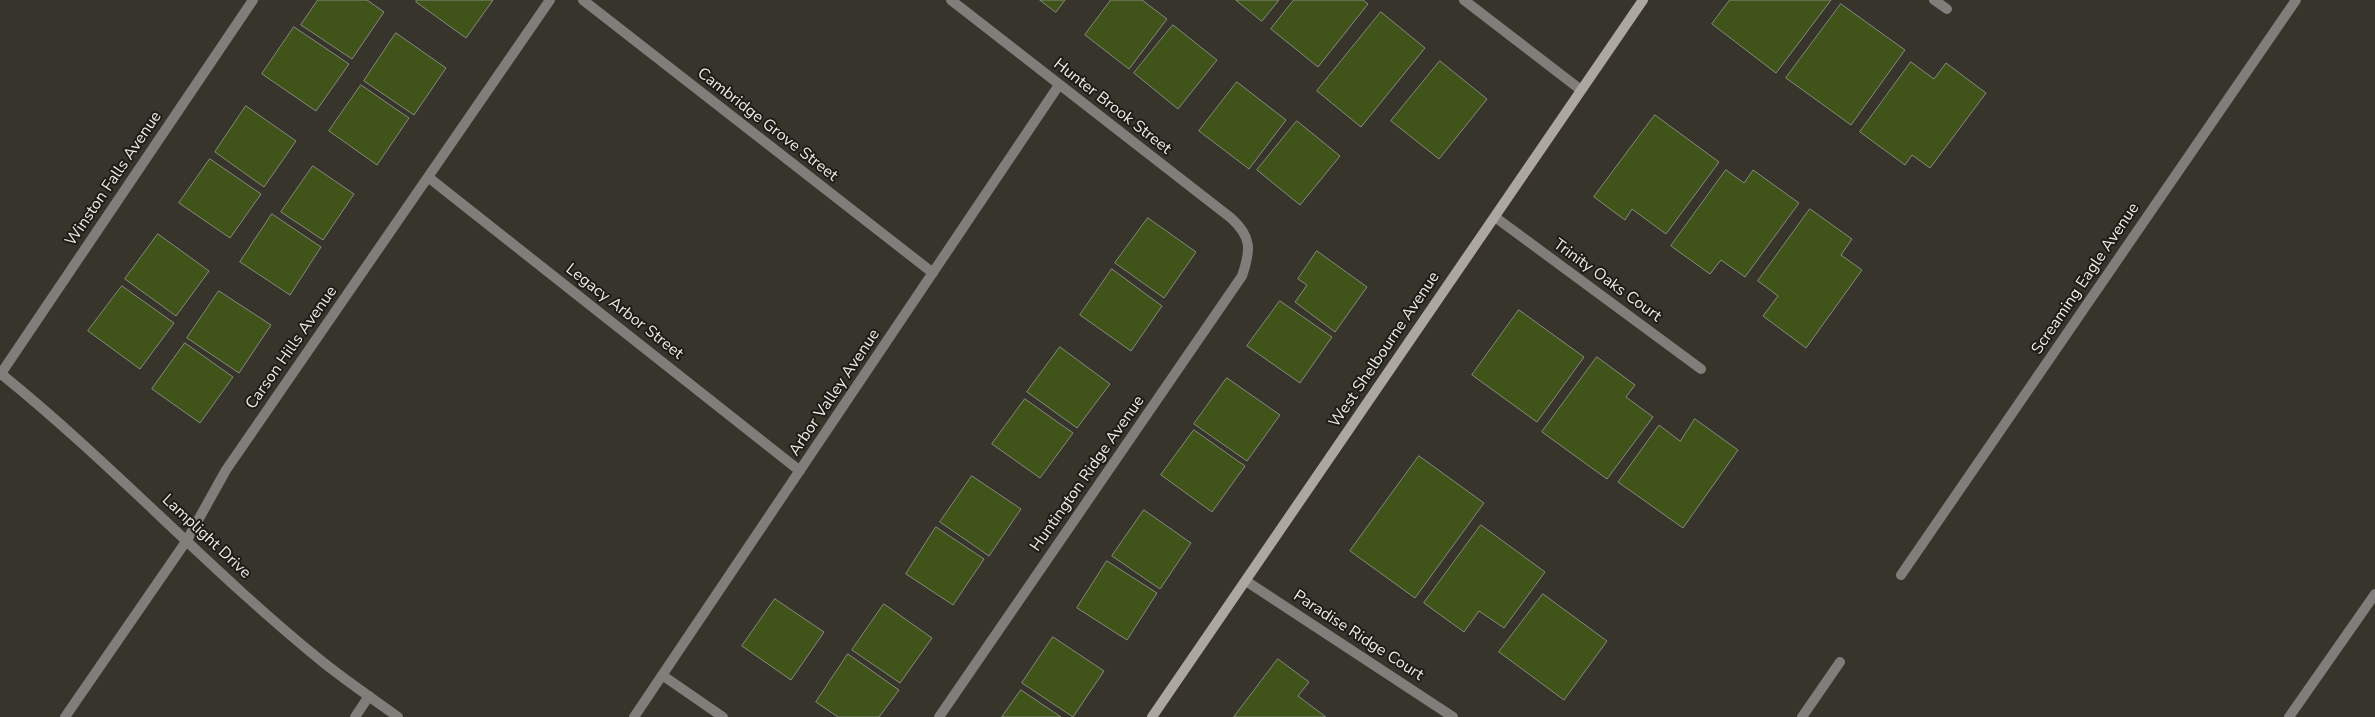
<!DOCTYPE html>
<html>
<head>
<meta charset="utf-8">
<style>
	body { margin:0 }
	canvas { display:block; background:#36342b }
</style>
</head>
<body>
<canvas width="2375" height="717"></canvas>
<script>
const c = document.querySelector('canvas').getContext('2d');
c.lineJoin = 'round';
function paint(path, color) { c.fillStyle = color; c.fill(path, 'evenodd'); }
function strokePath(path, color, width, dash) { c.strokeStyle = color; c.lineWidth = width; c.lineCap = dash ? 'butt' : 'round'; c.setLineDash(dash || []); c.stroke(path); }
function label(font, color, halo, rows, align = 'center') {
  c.font = font + ' "Nunito Sans",sans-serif'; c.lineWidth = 4; c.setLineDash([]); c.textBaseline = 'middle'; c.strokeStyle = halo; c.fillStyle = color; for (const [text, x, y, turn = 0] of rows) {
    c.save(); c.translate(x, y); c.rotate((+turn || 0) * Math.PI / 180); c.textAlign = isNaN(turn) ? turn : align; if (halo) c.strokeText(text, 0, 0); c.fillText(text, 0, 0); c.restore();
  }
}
const building = new Path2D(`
	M318 0H367L384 12 352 59 301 25Z
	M417 0H493L466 38 416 2Z
	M1040 0H1065L1056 12Z
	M1111 0H1142L1167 19 1129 69 1085 35Z
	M1236 0H1279L1262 21Z
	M1294 0H1363L1368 4 1318 67 1271 29Z
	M1730 0H1831L1776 73 1712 24Z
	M1841 4 1905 50 1851 125 1786 78Z
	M1381 12 1425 48 1361 127 1317 91Z
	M1173 25 1217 60 1178 109 1134 73Z
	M294 27 349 64 316 111 262 74Z
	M396 33 446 68 414 115 364 81Z
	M1440 61 1487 99 1439 159 1391 121Z
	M1911 62 1934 79 1946 63 1986 93 1930 168 1912 155 1905 165 1860 132Z
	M1237 82 1286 120 1249 169 1199 131Z
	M361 85 409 118 377 165 329 131Z
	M246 106 296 141 264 187 215 152Z
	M1655 115 1719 162 1666 234 1632 209 1625 220 1594 197Z
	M1297 121 1340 156 1300 205 1257 170Z
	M210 159 261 194 230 238 179 203Z
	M313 166 354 194 323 240 281 212Z
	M1726 170 1744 183 1753 170 1799 203 1745 277 1721 260 1710 274 1671 246Z
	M1810 209 1852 239 1841 255 1862 270 1806 348 1763 316 1778 296 1758 281Z
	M272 214 321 247 290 295 240 262Z
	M1148 218 1196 252 1164 298 1115 263Z
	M158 234 209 271 176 316 125 279Z
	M1317 251 1367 287 1335 332 1295 302 1307 285 1298 279Z
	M1112 269 1162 306 1131 351 1080 315Z
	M122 286 174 323 140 369 88 331Z
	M219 291 271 325 239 373 187 338Z
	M1280 301 1332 337 1300 383 1247 346Z
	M1519 310 1584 357 1537 422 1472 375Z
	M185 343 233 377 200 423 152 389Z
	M1060 347 1110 384 1077 428 1027 392Z
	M1597 357 1635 385 1626 397 1653 417 1607 479 1542 432Z
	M1227 378 1280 415 1247 461 1194 424Z
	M1025 399 1073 433 1040 478 992 444Z
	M1695 419 1738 450 1683 528 1618 482 1659 425 1680 441Z
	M1194 430 1245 466 1212 512 1161 475Z
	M1419 456 1484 503 1415 598 1350 551Z
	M972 476 1021 509 989 556 940 522Z
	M1144 510 1191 543 1160 589 1112 556Z
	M1481 525 1545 572 1504 628 1479 611 1464 632 1424 603Z
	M936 527 984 559 953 605 906 574Z
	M1107 561 1157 593 1127 640 1077 608Z
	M1543 594 1607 641 1564 700 1499 652Z
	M775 599 824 632 791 680 742 646Z
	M884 604 932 638 900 683 852 650Z
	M1053 637 1104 671 1073 717 1022 683Z
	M848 654 899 690 879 717H838L816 702Z
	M1278 659 1309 682 1298 696 1326 717H1234Z
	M1021 690 1061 717H1002Z`);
paint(building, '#405318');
strokePath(building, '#858a7f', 1);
strokePath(new Path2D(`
	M583 0 933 273
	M1464 0 1581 90
	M1934 0 1947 9
	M428 177 800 471
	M1495 217 1701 369
	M0 373C113 464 211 572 324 663 348 682 373 699 398 717
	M0 375 253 0
	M1901 575 2296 0
	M1246 581 1453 717
	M662 675 723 717
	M65 717 187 540 226 470 550 0
	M355 717 369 696
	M634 717 1059 85
	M939 717 1242 276C1251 250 1252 237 1231 218L951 0
	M1802 717 1840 662
	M2289 717 2375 594`), '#817d7a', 10);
strokePath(new Path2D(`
	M1152 717 1643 0`), '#ada7a1', 10);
label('16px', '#ecebe5', '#1d1c17', [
	["Hunter Brook Street",1112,107,38],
	["Cambridge Grove Street",767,125,38],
	["Winston Falls Avenue",114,179,-56],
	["Screaming Eagle Avenue",2086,279,-56],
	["Trinity Oaks Court",1607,281,36],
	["Legacy Arbor Street",624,312,38],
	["Carson Hills Avenue",292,348,-55],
	["West Shelbourne Avenue",1385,350,-56],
	["Arbor Valley Avenue",835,393,-56],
	["Huntington Ridge Avenue",1088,474,-55],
	["Lamplight Drive",206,537,43],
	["Paradise Ridge Court",1358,636,33]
]);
</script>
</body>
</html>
